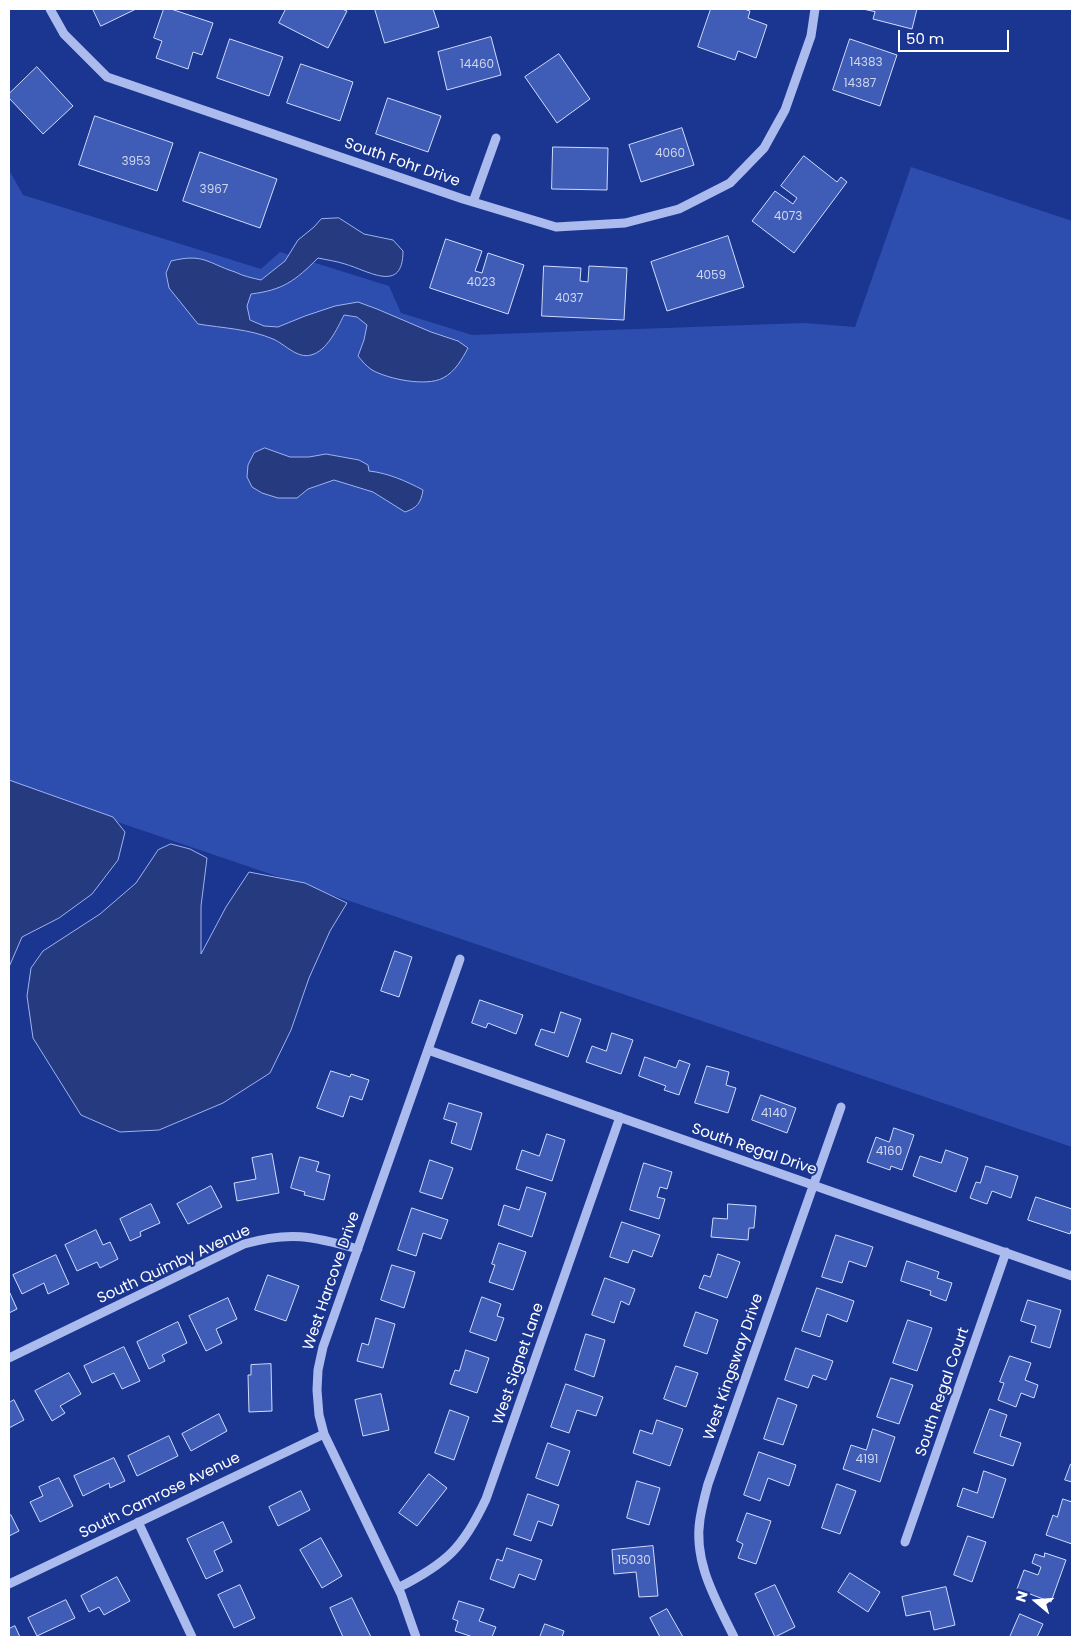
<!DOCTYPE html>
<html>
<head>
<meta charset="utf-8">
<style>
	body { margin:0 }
	#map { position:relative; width:1081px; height:1646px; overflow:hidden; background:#1b3691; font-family:Poppins,sans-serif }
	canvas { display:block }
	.frame { position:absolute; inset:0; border:10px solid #fff; pointer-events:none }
	.north { position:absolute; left:1011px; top:1576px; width:50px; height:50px; -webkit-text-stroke:4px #1b3691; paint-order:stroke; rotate:288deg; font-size:14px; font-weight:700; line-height:20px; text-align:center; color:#fff }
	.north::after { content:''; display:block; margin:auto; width:18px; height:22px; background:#fff; clip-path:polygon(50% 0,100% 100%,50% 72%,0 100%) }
	.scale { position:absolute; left:898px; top:30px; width:111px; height:22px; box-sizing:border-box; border:2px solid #fff; border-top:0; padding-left:6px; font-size:15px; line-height:18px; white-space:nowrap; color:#fff; -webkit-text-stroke:4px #1b3691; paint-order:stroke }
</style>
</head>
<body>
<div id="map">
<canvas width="1081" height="1646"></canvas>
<div class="frame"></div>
<div class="north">N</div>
<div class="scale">50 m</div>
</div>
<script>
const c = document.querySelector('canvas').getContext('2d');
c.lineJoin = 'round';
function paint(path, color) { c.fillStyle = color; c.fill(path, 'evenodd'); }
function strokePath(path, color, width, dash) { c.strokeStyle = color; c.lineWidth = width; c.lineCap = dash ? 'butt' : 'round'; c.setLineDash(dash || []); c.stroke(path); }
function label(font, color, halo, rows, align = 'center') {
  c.font = font + ' Poppins,sans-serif'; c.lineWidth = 4; c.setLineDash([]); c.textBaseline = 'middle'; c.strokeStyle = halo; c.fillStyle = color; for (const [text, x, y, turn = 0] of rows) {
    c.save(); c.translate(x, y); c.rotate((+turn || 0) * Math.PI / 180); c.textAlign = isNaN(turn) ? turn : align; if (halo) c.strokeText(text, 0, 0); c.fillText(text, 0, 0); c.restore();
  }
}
paint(new Path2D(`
	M911 167 1072 221V1147L9 785V170L23 195 261 269 280 252 389 286 401 313 472 335 804 323 855 327Z`), '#2e4eaf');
const water = new Path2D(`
	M339 218 364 234 393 240 403 251C403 294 369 271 345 264 336 261 327 260 318 258 295 281 283 290 251 294L247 306 250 320 264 326 278 327 305 316 335 306 358 302 377 309 431 332 458 341 468 348C462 359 455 372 443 378 426 387 388 379 372 370 366 366 362 361 358 356L364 340 367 325 357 317 344 315C337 329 327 351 311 355 297 359 285 344 273 339 250 329 222 328 198 324L169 288 166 273 171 261C204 253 207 263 235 272 243 276 252 278 261 280L285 261 298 240 314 227 321 219Z
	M265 448 290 457H309L326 454 359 460 368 465 369 471C388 473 406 481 423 490 421 503 417 508 405 512L373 492 334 480 308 489 297 498H278L262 493 252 487 247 477 248 465 254 453Z
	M9 780 113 817 125 832 118 860 92 894 59 918 22 937 9 967Z
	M171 844 190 849 207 858 201 906V954L226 907 249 872 305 883 347 903 330 931 309 978 291 1030 270 1073 223 1103 159 1130 120 1132 81 1115 33 1038 27 996 31 968 43 951 100 914 136 883 158 850Z`);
paint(water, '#263a7f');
strokePath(water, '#9eb3f0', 1);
const building = new Path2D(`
	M93 9H136L101 26Z
	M164 9H171L213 23 202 55 193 52 188 69 156 58 162 41 154 38Z
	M286 9H342L347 11 328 48 279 23Z
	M375 9H433L439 27 385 43Z
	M711 9H744L750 11 748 18 767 25 756 58 738 51 735 60 698 47Z
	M863 9H917L912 29 873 19 875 12Z
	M491 37 501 75 447 90 438 52Z
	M230 39 283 57 269 96 217 78Z
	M850 39 897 55 880 106 833 90Z
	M559 54 590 99 557 123 525 77Z
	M301 64 353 82 340 121 287 103Z
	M37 67 73 106 43 134 9 98V94Z
	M388 98 441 116 428 152 376 134Z
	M95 116 173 143 157 191 79 165Z
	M682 128 694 165 641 182 629 145Z
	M553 147 608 148 607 190 552 189Z
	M200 152 277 179 260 228 183 201Z
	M804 156 837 182 841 177 847 182 794 253 752 221 775 191 793 204 797 198 781 186Z
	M728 236 744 287 667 311 651 262Z
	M446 239 482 251 475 271 482 273 488 253 524 265 508 314 430 288Z
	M544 266 581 268 580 281 588 282 589 266 627 268 624 320 542 316Z
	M395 951 412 957 399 997 381 991Z
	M480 1000 523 1015 516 1034 488 1023 486 1028 472 1023Z
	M561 1012 581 1019 568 1057 535 1045 541 1029 554 1033Z
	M612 1033 633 1040 621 1074 586 1062 592 1046 606 1051Z
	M645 1057 676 1068 679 1060 690 1064 679 1095 664 1090 666 1086 639 1076Z
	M707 1066 729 1072 726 1085 736 1088 728 1113 695 1103Z
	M331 1071 350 1077 351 1074 369 1080 362 1100 350 1096 343 1117 317 1108Z
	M761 1095 796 1108 787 1133 752 1120Z
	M449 1103 482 1113 471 1150 451 1143 457 1123 444 1119Z
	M894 1128 914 1135 902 1170 891 1166 890 1170 867 1162 876 1137 889 1142Z
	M547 1134 565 1140 552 1181 516 1169 522 1150 539 1156Z
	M946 1150 968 1158 956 1192 913 1176 920 1156 941 1163Z
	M272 1154 279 1193 237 1201 234 1183 256 1179 252 1158Z
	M300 1157 319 1162 316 1171 330 1175 324 1200 304 1195 305 1192 291 1188Z
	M430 1160 453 1168 442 1199 420 1192Z
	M644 1163 672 1172 667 1189 660 1187 657 1197 665 1199 659 1219 630 1210Z
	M986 1166 1018 1176 1011 1198 992 1191 987 1204 970 1198 976 1182 980 1183Z
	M211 1186 222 1207 188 1224 177 1204Z
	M527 1187 546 1193 532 1237 498 1225 504 1205 519 1210Z
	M1036 1197 1072 1209V1228L1070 1234 1028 1220Z
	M151 1204 160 1223 140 1232 141 1236 130 1241 120 1219Z
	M728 1204 756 1206 754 1228H749L748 1240 711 1237 713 1218 727 1219Z
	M412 1208 448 1220 441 1239 423 1233 416 1256 398 1250Z
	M622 1222 660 1235 652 1257 633 1250 628 1263 610 1257Z
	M96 1230 103 1245 110 1242 118 1259 100 1268 97 1262 77 1271 65 1245Z
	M836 1235 873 1247 866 1267 849 1261 842 1283 822 1277Z
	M499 1243 526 1252 513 1290 489 1282 495 1265 492 1264Z
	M718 1254 740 1262 727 1298 699 1288 704 1275 710 1277Z
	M56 1255 69 1284 48 1294 44 1283 22 1294 13 1275Z
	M907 1261 939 1272 937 1278 952 1283 946 1301 930 1295 931 1291 901 1281Z
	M392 1265 415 1272 404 1308 381 1300Z
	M268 1275 299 1286 286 1321 255 1310Z
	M605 1278 635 1289 629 1305 621 1301 614 1323 592 1315Z
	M817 1288 854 1301 847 1322 827 1314 820 1337 802 1331Z
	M9 1291 17 1309 9 1313Z
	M482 1297 501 1304 497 1316 504 1318 496 1341 470 1332Z
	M228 1298 237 1319 216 1329 222 1343 206 1351 189 1316Z
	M1028 1300 1061 1310 1050 1348 1031 1342 1036 1326 1021 1321Z
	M696 1312 718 1320 707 1354 684 1346Z
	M376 1318 395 1324 383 1368 357 1361 362 1343 368 1345Z
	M908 1320 932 1328 917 1371 893 1363Z
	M178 1322 187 1343 162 1355 165 1361 149 1369 137 1342Z
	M586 1334 605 1340 594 1377 575 1370Z
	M124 1347 140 1381 122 1389 114 1373 92 1383 84 1366Z
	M796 1348 833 1361 826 1380 813 1375 808 1388 785 1380Z
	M466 1350 489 1358 477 1393 450 1384 455 1370 459 1371Z
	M1010 1356 1031 1363 1025 1380 1038 1385 1034 1398 1021 1393 1016 1407 998 1400 1004 1383 1000 1382Z
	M271 1364 272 1411 249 1412 248 1375H251V1365Z
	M676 1366 698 1373 686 1407 664 1399Z
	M69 1373 81 1394 60 1406 65 1413 52 1421 35 1391Z
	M891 1378 913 1385 899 1424 877 1417Z
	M566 1384 603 1397 596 1416 577 1410 569 1433 551 1427Z
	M381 1394 389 1430 363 1436 355 1400Z
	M778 1398 797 1405 783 1445 764 1439Z
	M14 1400 24 1420 9 1428V1403Z
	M990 1409 1007 1415 1000 1436 1021 1443 1013 1466 974 1453Z
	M450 1410 469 1417 454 1460 435 1453Z
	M219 1414 227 1431 191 1451 182 1434Z
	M657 1420 683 1429 670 1466 633 1453 640 1430 652 1434Z
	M873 1429 895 1437 880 1482 843 1469 851 1445 866 1450Z
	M169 1436 178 1456 137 1476 128 1456Z
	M548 1443 570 1451 558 1486 536 1478Z
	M759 1452 796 1465 789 1486 768 1478 760 1501 744 1495Z
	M114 1458 125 1481 110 1488 109 1483 83 1496 74 1476Z
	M1071 1464H1072V1482L1065 1480Z
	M984 1471 1006 1479 993 1518 957 1506 963 1488 977 1493Z
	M429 1474 447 1488 417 1526 399 1513Z
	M59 1478 73 1506 40 1522 30 1502 43 1496 39 1487Z
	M637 1481 660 1488 649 1525 627 1518Z
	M837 1484 856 1491 840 1534 822 1528Z
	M301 1491 310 1510 278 1526 269 1507Z
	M528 1494 559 1505 552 1526 538 1521 531 1541 514 1535Z
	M1063 1499 1072 1502V1544L1046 1535 1053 1515 1057 1517Z
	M747 1513 771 1521 756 1564 738 1558 743 1544 737 1541Z
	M11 1515 19 1531 9 1536V1516Z
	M223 1522 232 1542 214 1551 223 1571 206 1579 187 1539Z
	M968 1536 986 1542 972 1582 954 1575Z
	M321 1538 342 1576 322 1588 300 1550Z
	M653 1546 658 1596 639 1597 636 1572 614 1574 612 1550Z
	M507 1548 542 1560 535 1580 519 1574 514 1588 490 1579 497 1559 502 1561Z
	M1045 1553 1066 1560 1051 1602 1017 1589 1024 1570 1038 1575 1041 1567 1032 1563 1035 1554 1044 1557Z
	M850 1573 880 1592 868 1612 838 1592Z
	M117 1577 130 1601 104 1615 99 1607 89 1612 81 1596Z
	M240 1585 255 1618 234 1628 218 1595Z
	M775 1585 795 1627 775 1637 755 1594Z
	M946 1587 955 1625 934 1630 930 1611 906 1616 902 1597Z
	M352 1598 371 1637H343L330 1608Z
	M66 1600 75 1618 37 1636 28 1618Z
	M459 1601 484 1609 479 1621 496 1627 492 1637H473L455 1631 458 1621 453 1619Z
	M667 1609 683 1637H660L650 1618Z
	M1020 1614 1043 1624 1037 1637H1010Z
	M545 1624 564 1631 562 1637H540Z
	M15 1626 20 1637H9V1629Z`);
paint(building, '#3f5cb7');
strokePath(building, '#d1dbfa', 1);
strokePath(new Path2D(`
	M50 9 64 34 107 77 463 199 556 227 625 223 679 209 730 183 764 148 785 110 811 36 815 9
	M473 202 496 138
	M428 1050 1072 1276
	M9 1358 244 1244C290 1231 312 1236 358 1249
	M138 1522 192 1637
	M905 1542 1006 1252
	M9 1584 324 1434
	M398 1588C447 1563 463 1548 486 1499L620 1117
	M416 1637 401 1594 324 1434 319 1415 317 1390 318 1370 323 1347 460 959
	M734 1637C716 1600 693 1562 700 1519 702 1507 705 1495 708 1484L841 1107`), '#abbbee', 9);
label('12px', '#cfd6ed', null, [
	["14383",866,63],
	["14460",477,65],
	["14387",860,84],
	["4060",670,154],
	["3953",136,162],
	["3967",214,190],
	["4073",788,217],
	["4059",711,276],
	["4023",481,283],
	["4037",569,299],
	["4140",774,1114],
	["4160",889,1152],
	["4191",867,1460],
	["15030",634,1561]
]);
label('15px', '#fff', '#1b3691', [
	["South Fohr Drive",402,163,19],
	["South Regal Drive",754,1150,19],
	["South Quimby Avenue",174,1265,-25],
	["West Harcove Drive",332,1281,-71],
	["West Signet Lane",519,1364,-71],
	["West Kingsway Drive",734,1367,-71],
	["South Regal Court",943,1392,-71],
	["South Camrose Avenue",160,1496,-26]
]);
</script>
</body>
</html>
